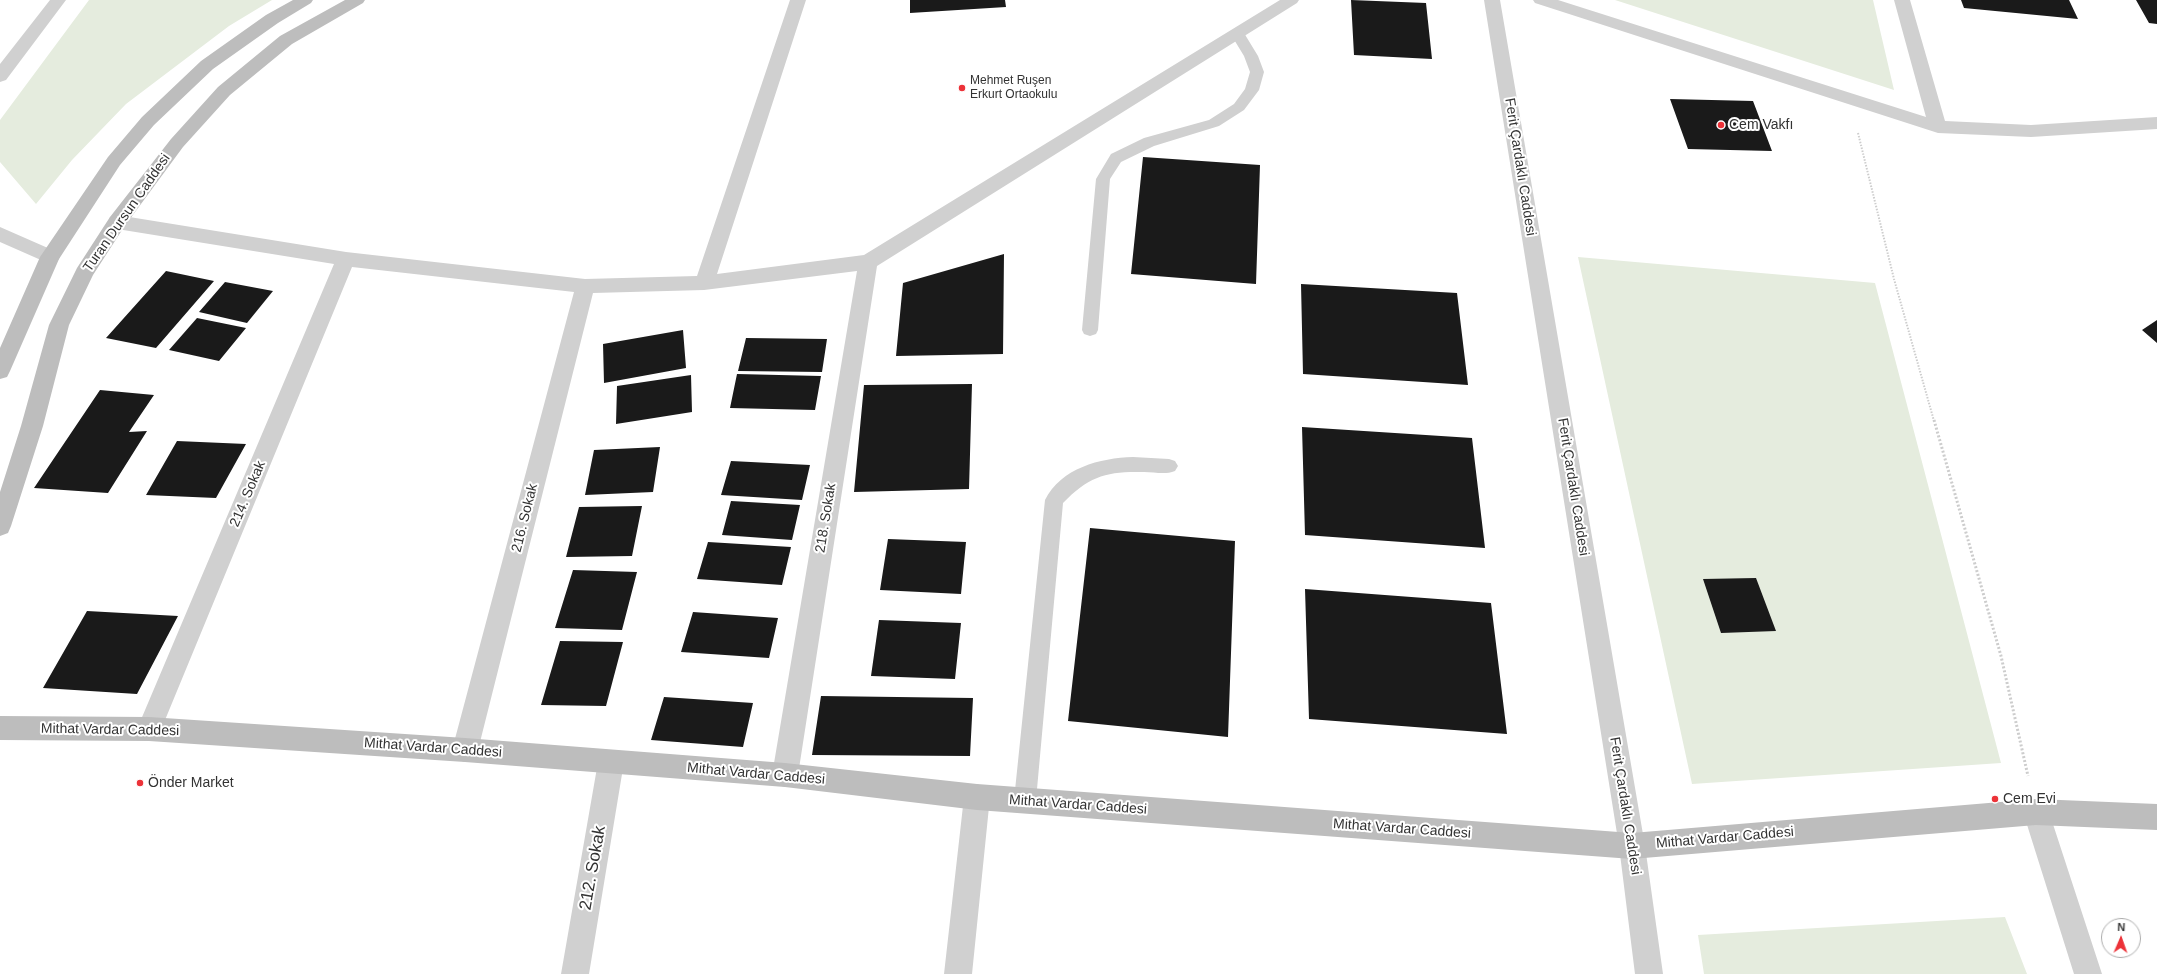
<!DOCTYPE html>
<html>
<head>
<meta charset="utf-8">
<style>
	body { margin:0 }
	#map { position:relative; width:2157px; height:974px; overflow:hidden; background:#fff; font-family:Helvetica,sans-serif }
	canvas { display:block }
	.north { position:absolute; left:2101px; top:918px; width:40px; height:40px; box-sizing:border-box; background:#fff; border:1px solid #adadad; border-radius:50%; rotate:2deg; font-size:11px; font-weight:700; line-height:16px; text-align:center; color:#333 }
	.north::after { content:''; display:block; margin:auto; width:14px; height:18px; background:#ec3238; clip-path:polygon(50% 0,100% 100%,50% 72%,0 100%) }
</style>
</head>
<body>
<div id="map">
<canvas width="2157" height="974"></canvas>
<div class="north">N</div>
</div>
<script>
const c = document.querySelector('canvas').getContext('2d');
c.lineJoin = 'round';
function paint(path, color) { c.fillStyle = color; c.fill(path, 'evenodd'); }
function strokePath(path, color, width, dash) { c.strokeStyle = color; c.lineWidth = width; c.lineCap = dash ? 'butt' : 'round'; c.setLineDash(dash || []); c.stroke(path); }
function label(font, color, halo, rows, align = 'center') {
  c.font = font + ' Helvetica,sans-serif'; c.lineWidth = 4; c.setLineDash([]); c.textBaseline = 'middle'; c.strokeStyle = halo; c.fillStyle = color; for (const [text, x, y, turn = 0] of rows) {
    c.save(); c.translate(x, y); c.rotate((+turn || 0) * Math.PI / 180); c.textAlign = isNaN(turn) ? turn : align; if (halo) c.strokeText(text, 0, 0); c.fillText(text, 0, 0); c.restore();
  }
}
paint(new Path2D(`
	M89 0H272L229 26 126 104 72 160 36 204 0 162V120Z
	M1615 0H1873L1894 90Z
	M1578 257 1875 283 2001 763 1692 784Z
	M2005 917 2027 974H1704L1698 935Z`), '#e5ecde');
paint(new Path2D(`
	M910 0H1005L1006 7 910 13Z
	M1351 0 1426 3 1432 59 1354 55Z
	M1961 0H2069L2078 19 1964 8Z
	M2136 0H2157V24L2149 23Z
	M1670 99 1753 101 1772 151 1688 149Z
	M1143 157 1260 165 1256 284 1131 274Z
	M1004 254 1003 354 896 356 903 283Z
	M166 271 214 281 156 348 106 338Z
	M225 282 273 291 247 323 199 312Z
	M1301 284 1457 293 1468 385 1303 374Z
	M197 318 246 328 219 361 169 350Z
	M2157 320V343L2142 330Z
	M683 330 686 368 604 383 603 344Z
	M746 338 827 339 822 372 738 371Z
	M737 374 821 376 815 410 730 408Z
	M691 375 692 412 616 424 617 386Z
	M972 384 969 489 854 492 864 385Z
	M100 390 154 395 129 432 147 431 108 493 34 488Z
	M1302 427 1472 438 1485 548 1305 535Z
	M177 441 246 444 216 498 146 495Z
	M660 447 653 492 585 495 594 450Z
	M731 461 810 465 802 500 721 495Z
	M731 501 800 505 792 540 722 535Z
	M642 506 632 556 566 557 579 507Z
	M1090 528 1235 541 1228 737 1068 721Z
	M888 539 966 542 961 594 880 590Z
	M708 542 791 547 782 585 697 579Z
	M573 570 637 572 622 630 555 628Z
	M1756 578 1776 631 1721 633 1703 579Z
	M1305 589 1491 603 1507 734 1309 719Z
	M87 611 178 616 137 694 43 688Z
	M693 612 778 618 769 658 681 652Z
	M879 620 961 623 955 679 871 676Z
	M560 641 623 642 606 706 541 705Z
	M821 696 973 698 970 756 812 755Z
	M664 697 753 703 743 747 651 740Z`), '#1a1a1a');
strokePath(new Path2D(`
	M1858 133 1894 279 1934 421`), '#cdcdcd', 2, [1.5, 1.5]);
strokePath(new Path2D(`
	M1934 420 2001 656 2028 776`), '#cdcdcd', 3, [2, 2]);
paint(new Path2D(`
	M1237 29 1244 33 1258 56 1264 72 1259 90 1244 110 1219 126 1154 146 1121 162 1110 179 1098 330 1096 334 1090 336 1084 334 1082 330 1096 179 1111 154 1144 138 1209 120 1234 104 1245 89 1250 72 1244 56 1230 33Z
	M1133 457 1169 459 1175 461 1178 466 1175 471C1165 475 1155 472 1144 472 1107 471 1089 476 1063 503L1036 800 1032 807 1025 810 1018 807 1014 800 1045 500C1061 468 1100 458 1133 457Z`), '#d0d0d0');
paint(new Path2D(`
	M50 0H66L6 80 0 82V64Z
	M790 0H806L717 274 864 255 1280 0H1299L1297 3 877 266 798 775 794 784 785 787 776 784 772 775 857 271 704 290 593 293 478 750 474 759 465 762 456 759 452 750 574 292 352 267 158 737 149 741 140 737 137 729 334 264 117 229 110 227 108 222 110 217 117 215 346 252 585 279 697 276Z
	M1484 0H1500L1645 846 1663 974H1635L1619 846Z
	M1533 0H1558L1926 117 1894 0H1910L1945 121 2031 125 2157 117V129L2031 137 1938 133 1535 3Z
	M0 227 57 252 60 257 57 262 50 264 0 242Z
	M611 750 620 753 624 762 589 974H561L598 762 602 753Z
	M977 784 986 788 990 797 972 974H944L964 797 968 788Z
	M2036 799 2045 803 2049 812 2102 974H2074L2023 812 2027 803Z`), '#d0d0d0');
paint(new Path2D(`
	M293 0H313L311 3 278 23 213 69 154 125 120 165 59 259 10 371 7 377 0 379V348L40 257 108 157 142 117 201 61 266 15Z
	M345 0H365L363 3 292 44 230 95 183 147 124 227 93 275 69 325 43 426 11 526 8 533 0 536V492L21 426 49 325 77 268 110 217 171 139 218 87 280 36Z
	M0 716 149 717 465 738 785 763 977 784 1632 833 2036 799 2157 804V830L2036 825 1632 859 977 810 785 787 465 762 149 741 0 740Z`), '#bdbdbd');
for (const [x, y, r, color] of [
	[962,88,4,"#ec3238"],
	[1721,125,4,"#ec3238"],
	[140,783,4,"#ec3238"],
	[1995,799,4,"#ec3238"]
]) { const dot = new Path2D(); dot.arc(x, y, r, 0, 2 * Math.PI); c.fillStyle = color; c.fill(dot); strokePath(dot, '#fff', 1.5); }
label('12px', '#333', '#fff', [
	["Mehmet Ruşen",970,81],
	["Erkurt Ortaokulu",970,95]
], 'left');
label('14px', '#333', '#fff', [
	["Cem Vakfı",1729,125],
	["Önder Market",148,783],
	["Cem Evi",2003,799]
], 'left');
label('14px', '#333', '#fff', [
	["Ferit Çardaklı Caddesi",1520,167,81],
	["Turan Dursun Caddesi",127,213,-55],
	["Ferit Çardaklı Caddesi",1573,487,81],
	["214. Sokak",248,494,-67],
	["216. Sokak",525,518,-76],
	["218. Sokak",826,518,-81],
	["Mithat Vardar Caddesi",110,730,1],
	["Mithat Vardar Caddesi",433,748,4],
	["Mithat Vardar Caddesi",756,774,5],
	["Mithat Vardar Caddesi",1078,805,4],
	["Ferit Çardaklı Caddesi",1625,806,81],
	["Mithat Vardar Caddesi",1402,829,4],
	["Mithat Vardar Caddesi",1725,838,-5]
]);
label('17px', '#333', '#fff', [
	["212. Sokak",593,868,-80]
]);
</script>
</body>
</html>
